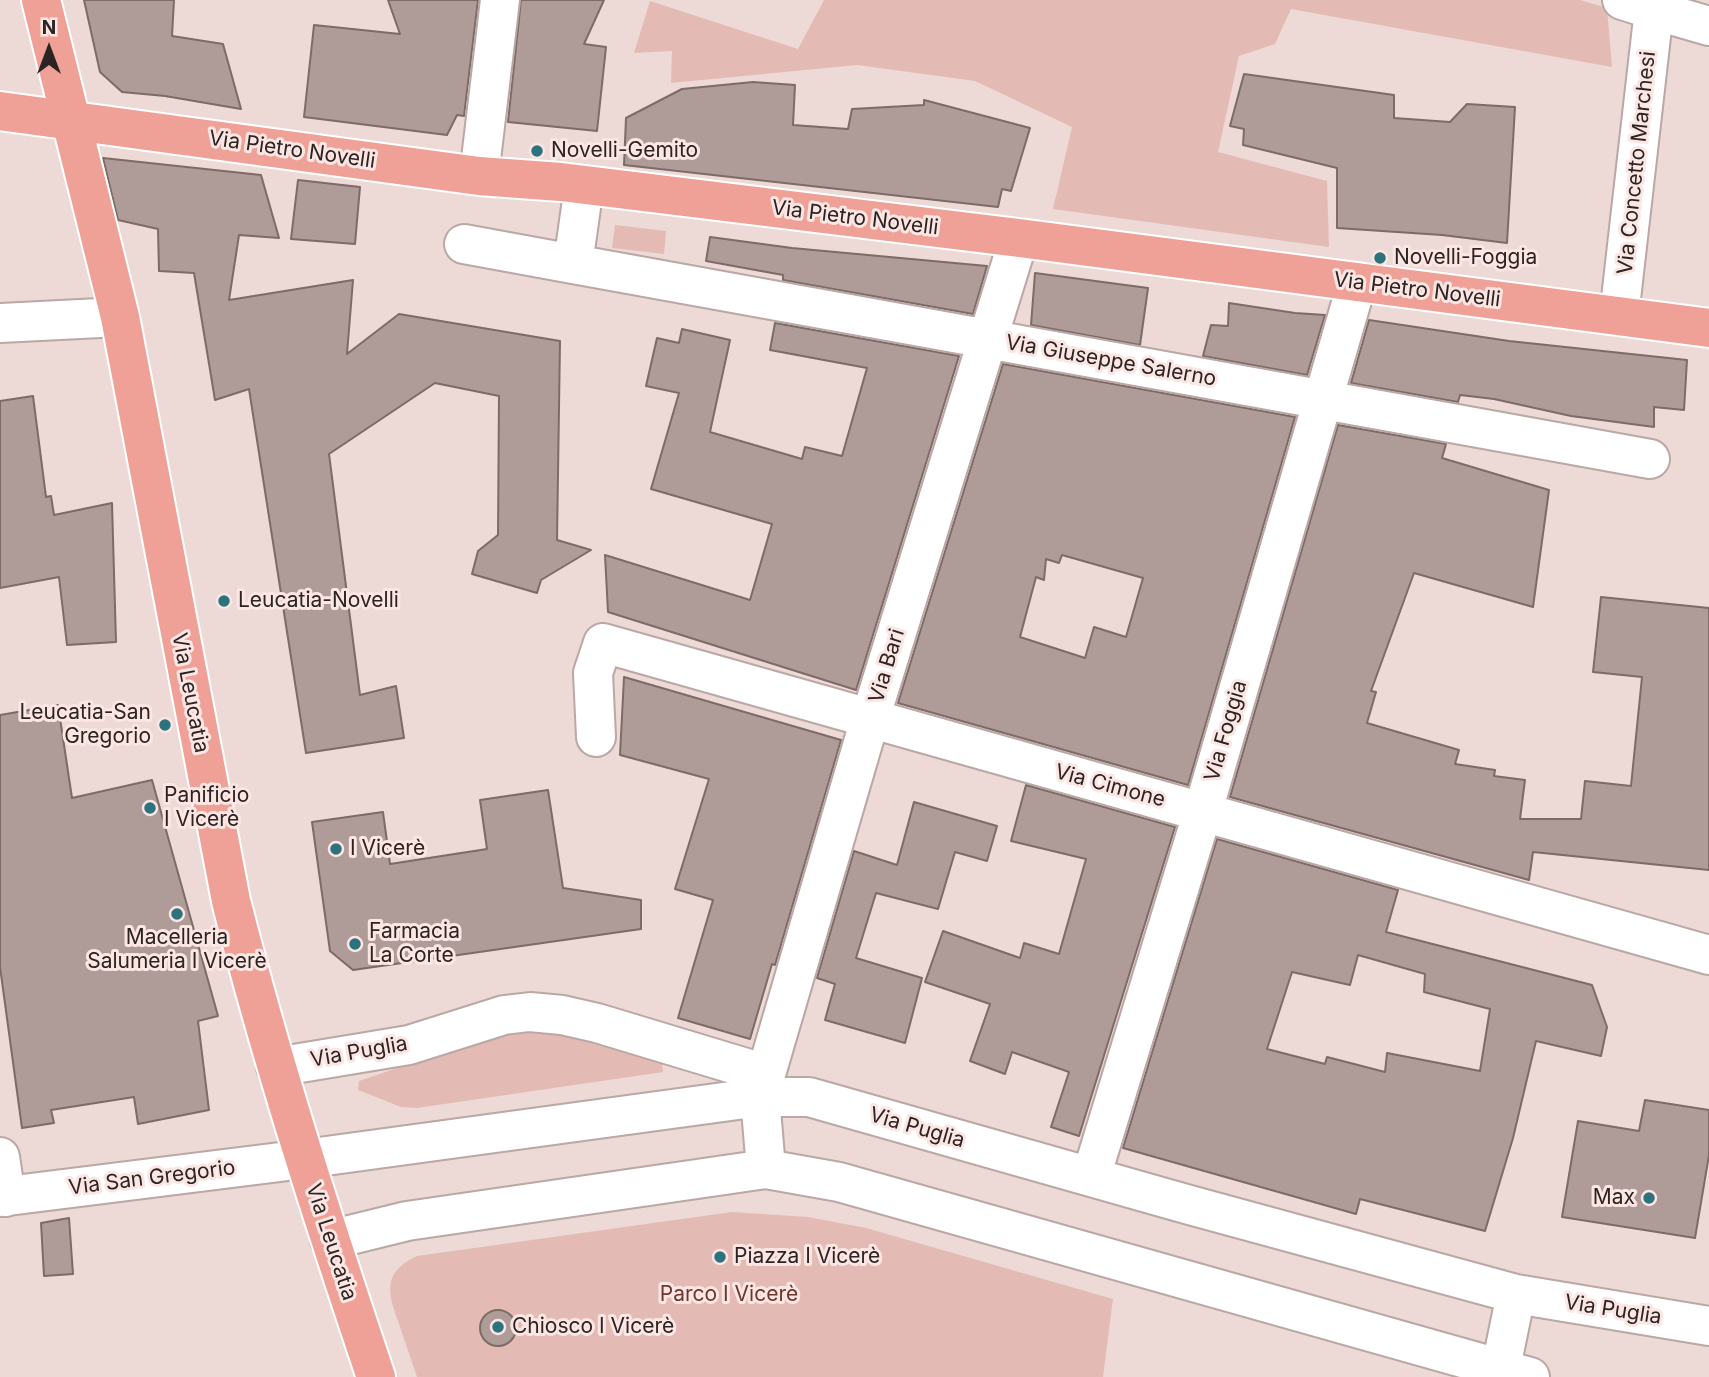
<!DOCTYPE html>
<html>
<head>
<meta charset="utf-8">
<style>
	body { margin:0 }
	#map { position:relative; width:1709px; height:1377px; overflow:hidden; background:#edd9d6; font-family:Inter,sans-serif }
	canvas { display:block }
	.north { position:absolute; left:14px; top:14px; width:70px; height:70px; -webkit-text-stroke:5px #fbe6e3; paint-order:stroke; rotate:0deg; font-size:19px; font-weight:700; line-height:28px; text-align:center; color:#2c2423 }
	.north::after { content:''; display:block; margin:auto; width:24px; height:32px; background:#2c2423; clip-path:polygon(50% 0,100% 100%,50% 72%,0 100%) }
</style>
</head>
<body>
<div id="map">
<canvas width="1709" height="1377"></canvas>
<div class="north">N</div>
</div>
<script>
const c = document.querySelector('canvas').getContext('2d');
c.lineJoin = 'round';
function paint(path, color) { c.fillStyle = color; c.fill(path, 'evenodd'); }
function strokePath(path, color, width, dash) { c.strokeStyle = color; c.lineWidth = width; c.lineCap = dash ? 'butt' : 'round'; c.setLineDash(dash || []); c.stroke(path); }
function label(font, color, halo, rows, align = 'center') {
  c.font = font + ' Inter,sans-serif'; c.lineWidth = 6; c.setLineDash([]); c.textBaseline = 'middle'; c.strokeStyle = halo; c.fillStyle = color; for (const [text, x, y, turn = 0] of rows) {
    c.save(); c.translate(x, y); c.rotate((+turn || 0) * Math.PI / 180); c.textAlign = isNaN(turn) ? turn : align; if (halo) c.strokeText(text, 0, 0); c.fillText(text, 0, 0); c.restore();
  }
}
paint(new Path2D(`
	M824 0H1580L1607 8 1612 67 1291 9 1275 44 1239 56 1218 152 1327 181 1329 247 1053 209 1072 127 975 81 857 65 671 83 672 51 634 53 650 1 798 49Z
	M615 225 666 231 664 254 612 248Z
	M509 1030 550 1031 662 1063 663 1072 417 1108 401 1107 358 1090 359 1081Z
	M732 1212 808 1217 866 1228 1113 1299 1103 1377H417C411 1359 405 1342 399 1324 388 1293 381 1273 417 1256Z`), '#e4bbb4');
const building = new Path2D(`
	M84 0H174L172 36 223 44 241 109 165 96 122 92 100 72Z
	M388 0H478L464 116 457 115 447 135 304 117 314 25 400 34Z
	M521 0H604L584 44 606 47 597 131 508 122Z
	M1244 74 1394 95V118L1450 122 1467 104 1515 107 1507 243 1442 235 1337 228V168L1243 145 1244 129 1230 126Z
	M753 82 795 85 793 125 848 129 852 109 924 105V100L1030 128 1011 191 1002 189 998 207 624 165 626 118 682 89Z
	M103 158 261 175 279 238 239 235 229 300 353 280 347 354 399 314 560 341 557 540 591 550 541 580 537 593 472 574 478 551 498 535 499 396 435 383 329 454 360 695 396 686 404 738 306 753 249 389 215 400 194 273 159 271 158 229 118 220Z
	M298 180 360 187 355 244 291 239Z
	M710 237 792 248 987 266 973 314 783 280V275L706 261Z
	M1035 273 1148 288 1140 345 1031 325Z
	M1229 303 1295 313 1325 315 1307 375 1203 356 1211 325 1228 326Z
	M1369 320 1509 341 1687 360 1684 410 1654 407V427L1571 416 1494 399 1460 395 1458 402 1351 383Z
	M775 323 959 356 856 690 608 612 605 555 750 600 772 524 651 489 679 393 646 386 657 338 679 343 682 329 730 340 710 432 802 459 805 447 842 456 867 368 770 350Z
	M1003 364 1295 417 1188 785 898 703ZM1062 555 1143 578 1126 637 1094 627 1085 658 1020 637 1036 577 1044 580 1046 559 1059 563Z
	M33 396 46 497 51 496 54 515 112 503 116 642 67 645 59 577 0 588V401Z
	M1338 425 1446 444 1442 458 1549 490 1533 607 1414 573 1371 691 1376 692 1367 723 1459 750 1455 764 1495 770 1494 776 1525 780 1520 819H1581L1585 781 1631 786 1642 677 1593 672 1601 597 1709 608V870L1533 852 1529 880 1230 797Z
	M624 677 841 740 775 965 772 964 750 1039 678 1018 713 900 675 889 709 779 620 755Z
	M58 705 72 798 152 780 218 1016 198 1021 209 1110 138 1124 134 1097 51 1110 54 1123 22 1128 0 967V715Z
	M1026 785 1175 827 1079 1136 1051 1127 1069 1072 1012 1052 1005 1074 970 1061 990 1004 925 982 943 931 1020 958 1024 943 1059 954 1086 859 1011 841Z
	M548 790 563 888 641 900V929L353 970 330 951 312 822 383 812 390 864 487 849 480 800Z
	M914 802 997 826 987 861 955 852 938 909 876 893 856 958 922 978 905 1043 825 1020 835 984 817 978 854 851 897 865Z
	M1217 839 1398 890 1386 932 1592 985 1607 1027 1601 1056 1536 1041 1513 1138 1485 1231 1360 1199 1356 1214 1123 1148ZM1358 955 1425 974 1424 992 1490 1009 1480 1071 1387 1053 1385 1072 1327 1057 1325 1064 1267 1049 1292 972 1350 985Z
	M1645 1100 1709 1110V1155L1695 1238 1562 1217 1578 1121 1639 1131Z
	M69 1218 73 1274 44 1276 41 1223Z
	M480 1328a18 18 0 1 1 36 0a18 18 0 1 1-36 0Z`);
paint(building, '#af9c99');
strokePath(building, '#7d6b68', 2);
const minor = new Path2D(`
	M1654 10 1709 26
	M479 176 500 0
	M584 186 573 264 1650 459
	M464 244 573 264
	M1619 316 1654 10 1622 0
	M0 323 120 317
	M596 737 593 673 603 643 1709 955
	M276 1067 409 1045 504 1015 530 1012 562 1015 597 1023 766 1074
	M0 1157 6 1197
	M766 1169 760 1097 766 1074 870 719 1019 238
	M1091 1177 1203 811 1357 283
	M0 1197 304 1159 760 1097H809L1186 1204 1516 1294 1709 1326
	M330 1240 407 1221 766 1169 839 1182 1530 1377
	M1499 1377 1516 1294`);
const major = new Path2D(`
	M41 0 120 317 231 901C272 1062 323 1220 376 1377
	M0 111 479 176 561 182 1019 238 1709 328`);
strokePath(minor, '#bba7a4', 42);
strokePath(major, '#fff', 42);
strokePath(minor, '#fff', 38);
strokePath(major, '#efa097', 38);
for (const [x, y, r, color] of [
	[537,151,7,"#2c737e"],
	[1380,258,7,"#2c737e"],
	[224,601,7,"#2c737e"],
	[165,725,7,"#2c737e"],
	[150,808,7,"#2c737e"],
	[336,849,7,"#2c737e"],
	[177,914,7,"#2c737e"],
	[355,944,7,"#2c737e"],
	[1649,1198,7,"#2c737e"],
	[720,1257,7,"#2c737e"],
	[498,1327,7,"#2c737e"]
]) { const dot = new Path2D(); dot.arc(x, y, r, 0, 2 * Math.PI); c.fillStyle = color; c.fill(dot); strokePath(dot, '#fbe6e3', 2.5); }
label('21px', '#2c2423', '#fbe6e3', [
	["Via Pietro Novelli",292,150,8],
	["Via Concetto Marchesi",1637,163,-84],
	["Via Pietro Novelli",855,218,7],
	["Via Pietro Novelli",1417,290,7],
	["Via Giuseppe Salerno",1111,361,10],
	["Via Bari",887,666,-73],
	["Via Leucatia",190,693,79],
	["Via Foggia",1226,731,-74],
	["Via Cimone",1110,786,15],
	["Via Puglia",359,1052,-10],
	["Via Puglia",917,1128,16],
	["Via San Gregorio",152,1178,-7],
	["Via Leucatia",331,1242,72],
	["Via Puglia",1613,1310,9]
]);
label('21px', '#2c2423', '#fbe6e3', [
	["Novelli-Gemito",551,151],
	["Novelli-Foggia",1394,258],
	["Leucatia-Novelli",238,601],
	["Leucatia-San",151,713,"right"],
	["Gregorio",151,737,"right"],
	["Panificio",164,796],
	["I Vicerè",164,820],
	["I Vicerè",350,849],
	["Farmacia",369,932],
	["La Corte",369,956],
	["Macelleria",177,938,"center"],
	["Salumeria I Vicerè",177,962,"center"],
	["Max",1635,1198,"right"],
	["Piazza I Vicerè",734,1257],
	["Chiosco I Vicerè",512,1327]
], 'left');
label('21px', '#6e362e', '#fbe6e3', [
	["Parco I Vicerè",729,1295]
]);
</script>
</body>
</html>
